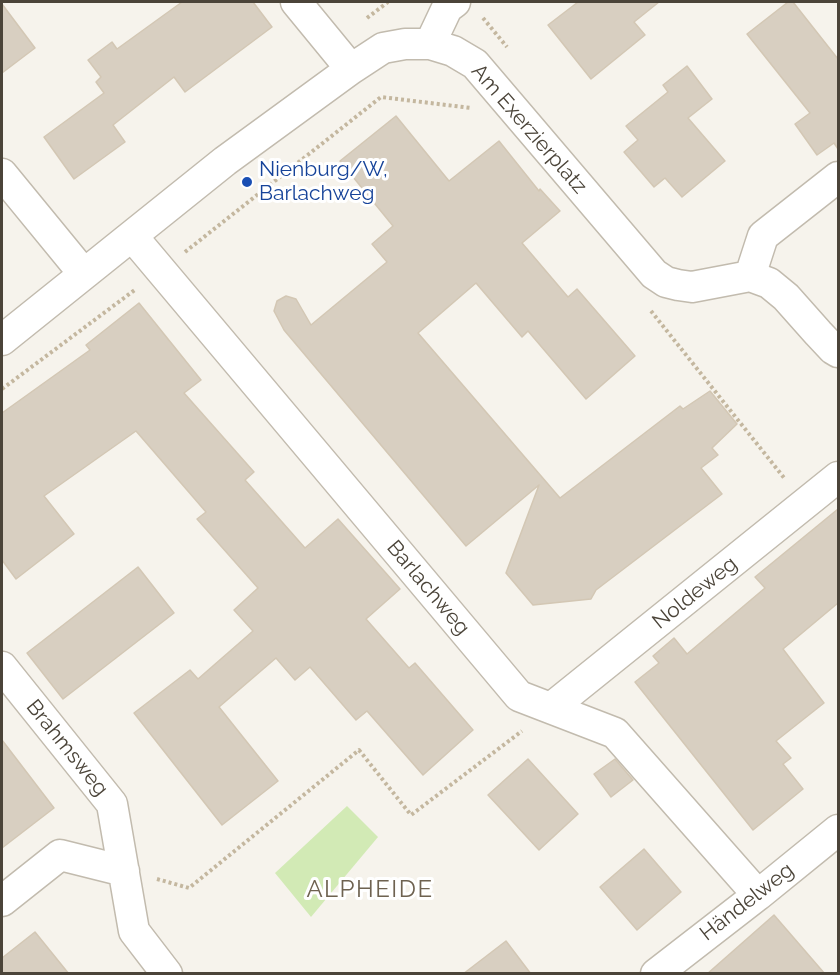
<!DOCTYPE html>
<html>
<head>
<meta charset="utf-8">
<style>
	body { margin:0 }
	#map { position:relative; width:840px; height:975px; overflow:hidden; background:#f6f3ec; font-family:Raleway,sans-serif }
	canvas { display:block }
	.frame { position:absolute; inset:0; border:3px solid #4b4439; pointer-events:none }
</style>
</head>
<body>
<div id="map">
<canvas width="840" height="975"></canvas>
<div class="frame"></div>
</div>
<script>
const c = document.querySelector('canvas').getContext('2d');
c.lineJoin = 'round';
function paint(path, color) { c.fillStyle = color; c.fill(path, 'evenodd'); }
function strokePath(path, color, width, dash) { c.strokeStyle = color; c.lineWidth = width; c.lineCap = dash ? 'butt' : 'round'; c.setLineDash(dash || []); c.stroke(path); }
function label(font, color, halo, rows, align = 'center') {
  c.font = font + ' Raleway,sans-serif'; c.lineWidth = 6; c.setLineDash([]); c.textBaseline = 'middle'; c.strokeStyle = halo; c.fillStyle = color; for (const [text, x, y, turn = 0] of rows) {
    c.save(); c.translate(x, y); c.rotate((+turn || 0) * Math.PI / 180); c.textAlign = isNaN(turn) ? turn : align; if (halo) c.strokeText(text, 0, 0); c.fillText(text, 0, 0); c.restore();
  }
}
paint(new Path2D(`
	M347 806 378 837 311 917 275 873Z`), '#d2eab5');
const building = new Path2D(`
	M182 2H253L272 27 185 92 174 77 113 125 125 142 74 179 44 137 104 93 96 82 101 77 88 60 112 42 117 49Z
	M578 2H659L634 22 645 35 591 79 548 25Z
	M788 2H793L838 59V149L834 143 817 155 795 124 810 113 747 34Z
	M2 4 35 48 2 73Z
	M687 66 712 99 688 118 725 161 682 197 665 178 654 187 624 152 638 140 626 126 668 92 663 85Z
	M396 116 449 181 499 141 539 191 540 189 560 211 522 243 568 297 577 289 635 356 586 399 528 331 522 337 476 283 418 333 560 498 680 406 683 409 710 391 737 424 712 448 718 455 701 468 722 494 596 590 591 599 533 605 506 573 539 485 466 546 284 330 274 311 277 301 286 296 296 299 311 325 387 262 372 244 393 226 340 161Z
	M139 303 201 380 184 393 254 472 245 480 305 548 338 519 400 589 366 619 409 668 415 663 473 730 423 775 367 711 356 720 310 667 295 680 276 658 219 707 278 781 222 825 134 713 190 670 198 679 253 631 234 610 258 588 197 519 206 512 136 431 44 496 74 534 16 579 2 560V413L90 350 86 345Z
	M838 509V603L783 649 824 703 776 741 791 758 783 764 803 789 753 830 635 682 659 663 653 656 674 638 687 654 765 588 755 577Z
	M138 567 174 613 63 699 27 653Z
	M2 740 54 808 2 848Z
	M528 759 578 814 539 850 488 795Z
	M615 759 633 780 611 797 594 774Z
	M644 849 681 892 637 930 600 887Z
	M774 915 825 974H707L749 937Z
	M35 932 69 974H2V958Z
	M506 941 531 974H463Z`);
paint(building, '#d8cfc1');
strokePath(building, '#d3c7b4', 1.5);
const minor = new Path2D(`
	M296 2 351 69
	M430 44 447 8 455 2
	M2 174 84 274
	M132 236 519 696 615 733 758 895
	M750 276 763 236 838 177
	M2 340 225 161 351 69 383 48 405 44H430L453 51 475 64 654 274 666 282 678 285 692 287 750 276 769 283 786 297 818 333 833 349 838 352
	M2 667 112 804 134 931 167 974
	M551 708 838 477
	M2 901 60 855 124 871
	M656 974 758 895 838 830`);
strokePath(minor, '#c2bbae', 33);
strokePath(new Path2D(`
	M367 18 388 2
	M483 18 507 47
	M185 252 381 97 471 108
	M651 311 785 479
	M2 389 136 289
	M157 879 189 888 359 750 411 815 522 731`), '#c4b79f', 4, [3, 3]);
strokePath(minor, '#fff', 30);
for (const [x, y, r, color] of [
	[247,182,6,"#1a4fb4"]
]) { const dot = new Path2D(); dot.arc(x, y, r, 0, 2 * Math.PI); c.fillStyle = color; c.fill(dot); strokePath(dot, '#fff', 2); }
label('21px', '#4b4439', '#fff', [
	["Am Exerzierplatz",529,129,49],
	["Barlachweg",428,588,50],
	["Noldeweg",695,593,-39],
	["Brahmsweg",67,748,51],
	["Händelweg",747,902,-38]
]);
label('21px', '#164399', '#fff', [
	["Nienburg/W,",259,170],
	["Barlachweg",259,194]
], 'left');
c.letterSpacing = '1.5px';
label('24px', '#6e6250', '#fff', [
	["ALPHEIDE",370,890]
]);
c.letterSpacing = '0px';
</script>
</body>
</html>
